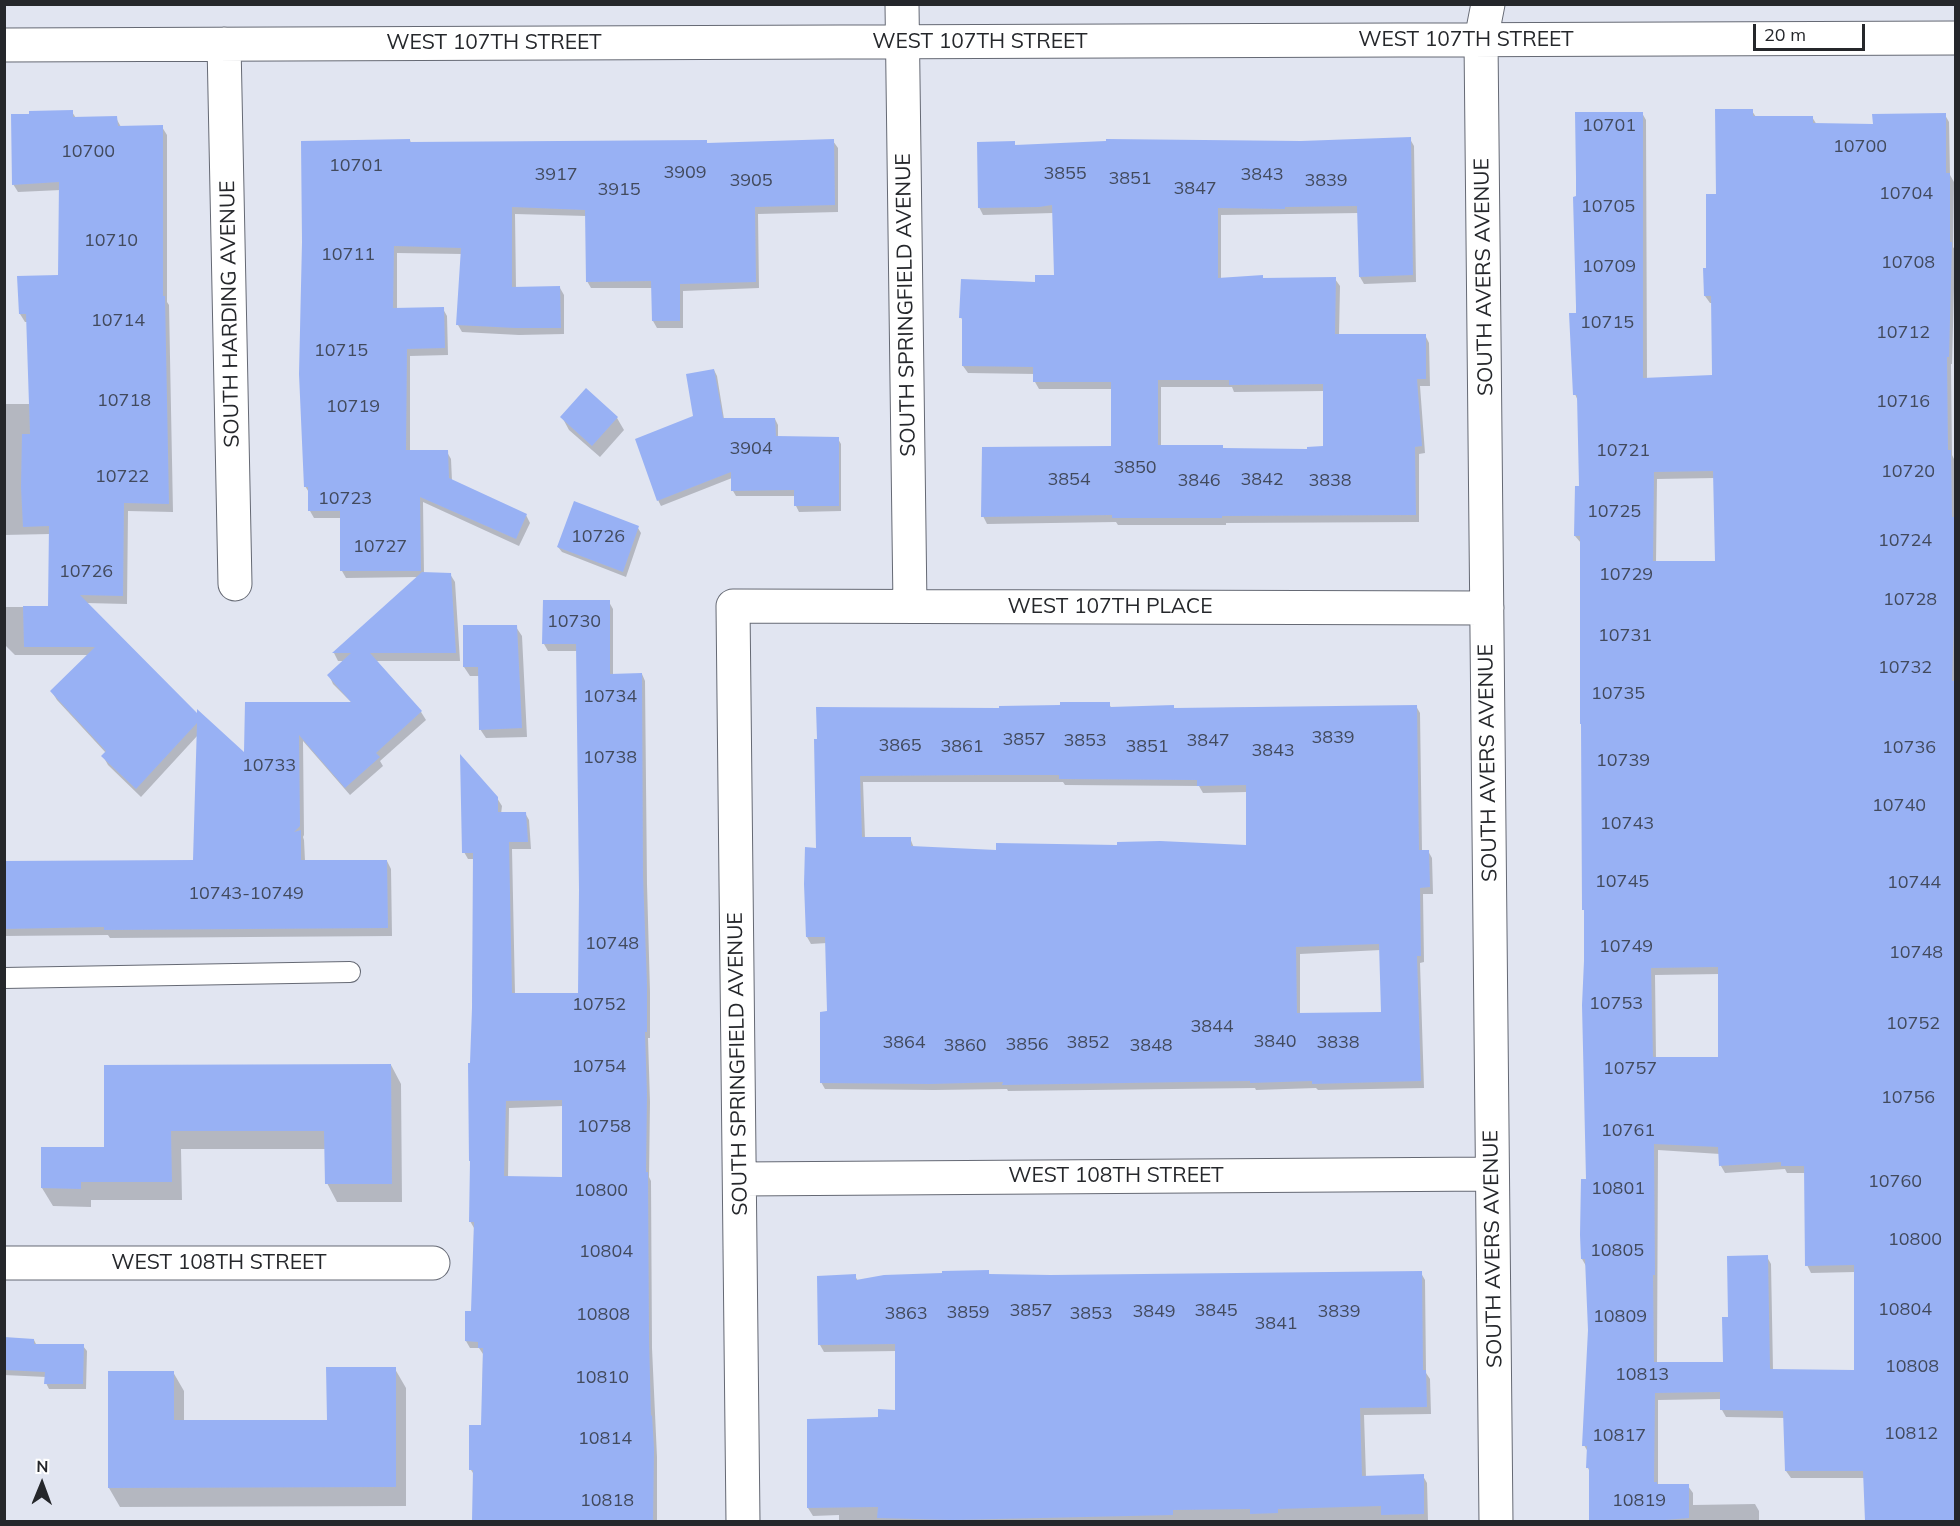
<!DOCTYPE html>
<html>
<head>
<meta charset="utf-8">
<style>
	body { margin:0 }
	#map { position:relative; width:1960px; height:1526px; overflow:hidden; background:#e1e5f1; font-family:Mulish,sans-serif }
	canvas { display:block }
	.frame { position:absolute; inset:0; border:6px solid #25272b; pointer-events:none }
	.north { position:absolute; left:12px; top:1454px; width:60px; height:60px; -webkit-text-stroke:4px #fff; paint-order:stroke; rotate:1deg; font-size:16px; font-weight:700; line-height:24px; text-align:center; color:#25272b }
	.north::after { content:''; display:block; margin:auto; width:21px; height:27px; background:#25272b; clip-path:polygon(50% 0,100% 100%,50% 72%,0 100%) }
	.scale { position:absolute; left:1753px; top:24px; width:112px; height:27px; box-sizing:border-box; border:3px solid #25272b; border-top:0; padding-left:8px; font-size:18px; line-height:21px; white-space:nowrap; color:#25272b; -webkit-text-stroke:4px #fff; paint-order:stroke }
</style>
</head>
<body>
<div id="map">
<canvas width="1960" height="1526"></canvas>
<div class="frame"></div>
<div class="north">N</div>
<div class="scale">20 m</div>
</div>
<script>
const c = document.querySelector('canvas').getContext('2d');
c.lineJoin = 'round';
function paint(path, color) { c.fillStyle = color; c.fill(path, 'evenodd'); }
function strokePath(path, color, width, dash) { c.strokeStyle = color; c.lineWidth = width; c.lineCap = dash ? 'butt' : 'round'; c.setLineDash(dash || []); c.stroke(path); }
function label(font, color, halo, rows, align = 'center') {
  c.font = font + ' Mulish,sans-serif'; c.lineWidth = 6; c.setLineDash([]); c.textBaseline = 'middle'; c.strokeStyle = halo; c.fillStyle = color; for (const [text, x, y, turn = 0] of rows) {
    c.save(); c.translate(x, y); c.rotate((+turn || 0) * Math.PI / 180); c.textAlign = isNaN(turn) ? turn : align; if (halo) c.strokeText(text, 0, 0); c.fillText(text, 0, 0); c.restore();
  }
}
paint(new Path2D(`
	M1752 111 1756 117H1812L1817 125 1875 126 1945 115 1949 122 1950 175 1954 182 1953 247 1955 250 1952 364H1951L1952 455 1954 459 1956 521V1522H1867L1865 1478H1791L1786 1471 1785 1418 1726 1417 1722 1410V1399L1658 1400V1486H1688L1693 1493V1505L1755 1504 1759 1511V1522H1591L1590 1472 1588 1468V1452L1584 1445 1589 1330 1586 1266 1582 1259 1587 1181 1581 543 1575 536 1581 487 1578 401 1575 394 1577 315 1642 113 1646 120 1647 380 1714 377 1712 303H1710L1705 296 1707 269 1718 195ZM1715 478 1716 562 1656 563 1657 479ZM1720 974V1058L1656 1059 1655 975ZM1658 1150 1720 1154 1721 1166 1725 1173 1785 1169 1787 1173H1806L1807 1265 1811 1273 1855 1272V1372L1773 1370 1771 1264 1767 1257 1730 1318 1725 1363 1657 1364Z
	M72 112 76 118H116L121 127H162L167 135V302L169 305 173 512 128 511 127 604 86 603 199 717 246 755 352 703 333 684 329 675 344 661H338L334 653 418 577 346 578 342 571 341 518H314L310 511V494L305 486 303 421 301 417 303 242 410 140 411 143 707 144 833 141 838 148V212L758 214 759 288 683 291V328H657L653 321V288H591L587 281 586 216 515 214 516 288H560L564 295V334L519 335 462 332 458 325 462 254 397 253V309H443L447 316 448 355 410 356V452H447L451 459 452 481 526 515 530 523 519 546 423 502 424 574H450L455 582 460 661H375L421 712 426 720 380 761 383 766 350 795 303 741 304 835 303 837 304 840 305 861H387L391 869 392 936 110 938 108 935 4 936V863L194 862 198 735 141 797 108 765 103 756 106 753 57 700 52 692 89 655H15L4 644V607H50V534L4 535V404H31L28 322H25L20 314 60 276 61 190 18 192 13 184Z
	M1410 139 1414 146 1416 282 1364 284 1360 277 1359 213 1221 215V279H1335L1340 286 1339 335H1425L1429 343 1430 386H1420L1425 453 1419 454V522L1226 523V525H1118L1116 522 987 524 983 516 1113 448 1112 389H1039L1035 382V374L968 373 963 366V322L961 317 1056 276 1053 213 983 215 979 207 1014 142 1016 147 1301 143ZM1161 387H1232L1234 392 1325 391V448L1309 450H1224L1161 446Z
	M714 370 717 376 724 419H775L778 425V438L838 439 841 444V511L799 512 796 506V496H736L733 491 732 478 661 506 658 500Z
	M562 417 617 418 624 430 600 457 569 430Z
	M638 528 641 533 626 577 562 552 558 547Z
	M609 602 613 609V675L642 674 645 681 647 884 650 992V1038H648L650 1102 649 1177 651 1181 652 1348 657 1457V1522H473L475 1476 471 1470 482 1427 483 1354 479 1348H470L466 1341 473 1313 474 1228 470 1221 474 859H468L464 852 497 798 502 806 501 814 525 813 529 820 531 849H512L515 994H579L581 890 578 651H548L544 644ZM563 1106V1179L508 1178 509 1108Z
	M516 627 522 636 527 737 486 738 480 729 479 676H470L464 667Z
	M1109 704 1112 709 1416 706 1420 713 1422 851H1428L1432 858 1433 894H1423L1424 962 1420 963 1424 1088 1318 1090 1316 1088 1256 1090 1255 1088 1008 1091 1007 1089 934 1090 825 1089 821 1082 828 1013 827 943 811 944 807 937 817 850 816 740 1001 709ZM863 782H1063L1065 785 1199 786 1203 793 1247 792V847L997 851 914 848 910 838H865ZM1381 950 1382 1014 1300 1015V954Z
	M391 1065 401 1084 402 1202H337L327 1183 326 1149H181L182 1200H91V1207L53 1206 42 1188 105 1149Z
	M988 1272 990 1275 1051 1276 1421 1273 1425 1280 1426 1373 1430 1379 1431 1414 1364 1415 1366 1477 1423 1476 1427 1483 1428 1521 839 1522V1515L813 1516 808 1508V1420L880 1418 897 1411V1351L824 1352 820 1345 855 1276 858 1281Z
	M4 1339 34 1340 37 1346H83L87 1351 86 1389H49L46 1383V1377L4 1375Z
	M395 1369 406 1388V1506L120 1507 109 1488 173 1372 184 1391V1422L328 1421Z`), '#0003');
paint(new Path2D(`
	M1715 109H1753V116H1813V123L1873 124 1872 114 1946 113V173H1950V242H1952L1949 357H1947L1948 450H1951L1952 517H1955V586L1952 681H1955L1956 722V1521H1865L1863 1471H1785L1783 1411 1720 1410V1392L1655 1393 1654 1482H1657V1484H1689V1518L1654 1521H1589V1468H1586L1587 1446H1582L1588 1330 1585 1259H1581L1580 1235 1581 1179H1586L1582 1005 1584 961V910H1582L1581 724H1580V536H1574L1575 486H1579L1577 395H1573L1569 313H1576V306L1573 197 1576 196V177L1575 112H1643V378L1712 375 1711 296H1704L1703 268H1706V194H1716ZM1713 471 1715 561H1653L1654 472ZM1718 967V1057H1653L1651 968ZM1654 1144 1718 1147 1719 1166 1781 1162V1166H1804L1805 1266 1854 1265V1370L1770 1369 1768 1255 1727 1256 1728 1317H1722L1723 1362H1654L1653 1275H1655Z
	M73 110V117L117 116 118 126 163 125V296H165L169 504 124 503 123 596 80 595 197 713V709L244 752 245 702H351L327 675 351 653H332L422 572 451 573 456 653H370L422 711 376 753 380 757 345 788 299 735 300 826 294 832 301 830V860H387L388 928 104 930V927L4 929V861L193 860 197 723 136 789 101 756 106 751 50 691 95 647H24L23 606H48L49 526 23 527 21 487 22 434H30L26 314H19L17 276 58 275 59 182 12 185 11 114H29V111Z
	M1411 137 1413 275 1359 277 1357 206 1285 207V209L1218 208V278L1263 275V278L1336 277 1335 334H1426V379H1417L1422 446 1415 447 1416 515 1222 516V518H1112V515L981 517 982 447 1111 446V382H1033V367L962 366V318H959L961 279 1035 282V275H1054L1052 205 1039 207 978 208 977 142 1015 141V145L1106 141V139L1301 141ZM1158 380H1229V385L1323 384V446L1307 447V449L1223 448V445H1158Z
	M410 139V142L707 140V143L834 139 835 205 755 207 756 282 680 284V321H652L651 281 586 282 585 210 512 207V287L560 286 561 328H515L456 325 461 248 394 246 393 308 444 307 445 348 407 349 406 450H448L449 478 527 514 516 539 420 497 421 571H340V511H308V487H304L299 374 302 242 301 141Z
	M714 369 723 418H775L776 436 839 437V506H794V490L731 491V472L657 501 635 439 693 416 686 374Z
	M586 388 618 417 592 446 560 417Z
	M574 501 639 526 623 572 557 547Z
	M543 600H610V674L642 673 643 876 647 984V1032H645L647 1094 646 1172H648L649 1340 651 1416 652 1415 654 1449 653 1521H472L473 1470H469V1425H481L483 1348H478V1342L465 1341V1311H471L474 1222H469L470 1161H469L468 1063H470L472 1008 473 853H462L460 754 498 797V812H526L528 842H509L512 993H578L579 890 576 644H542ZM562 1100V1177L504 1176 506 1101Z
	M463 625H517L522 728 479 730 478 667H463Z
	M1060 702H1110V707L1174 705V708L1417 705 1419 850H1429L1430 887 1420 888 1421 956H1417L1421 1081 1312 1084V1081L1250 1083V1081L1002 1085 1003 1082 930 1084 820 1083V1012L827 1011 825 937H806L804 884 805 847 816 848 814 739H817L816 707 999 708V706L1060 705ZM984 775H1059V779L1197 780V786L1246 785V845L1160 841 1117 842V845L996 843V850L911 846V837H862L860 776ZM1379 944 1381 1012 1297 1013 1296 947Z
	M391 1064 392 1184H325L324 1131H171L172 1182H81V1189L41 1188V1147H104V1065Z
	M989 1270V1274L1051 1275 1422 1271 1423 1370H1426L1427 1407 1360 1408 1362 1476 1424 1474V1514L1381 1515V1506L1278 1509V1513L1250 1514V1509L1173 1510V1515L953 1520 877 1518 878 1507 807 1508V1419L878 1417V1409L895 1410V1344L818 1345 817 1276 856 1274V1280L884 1275 942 1273V1271Z
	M4 1337 34 1339V1344H84L83 1384H44L45 1372 4 1370Z
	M326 1367H396V1487L108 1488V1371H174V1420H327Z`), '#98b1f4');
const lane = new Path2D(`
	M4 978 350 972`);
const street = new Path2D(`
	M902 4 910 606
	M1488 4 1481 40 1496 1522
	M224 44 235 584
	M4 45 1956 38
	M740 1179 1492 1174
	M4 1263H433
	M743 1522 733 606 1487 608`);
strokePath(lane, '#656974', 22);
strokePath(street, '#656974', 35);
strokePath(lane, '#fff', 20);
strokePath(street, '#fff', 33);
label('18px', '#424a5d', null, [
	["10701",1609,126],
	["10700",1860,147],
	["10700",88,152],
	["10701",356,166],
	["3909",685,173],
	["3855",1065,174],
	["3917",556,175],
	["3843",1262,175],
	["3851",1130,179],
	["3905",751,181],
	["3839",1326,181],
	["3847",1195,189],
	["3915",619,190],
	["10704",1906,194],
	["10705",1608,207],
	["10710",111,241],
	["10711",348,255],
	["10708",1908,263],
	["10709",1609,267],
	["10714",118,321],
	["10715",1607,323],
	["10712",1903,333],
	["10715",341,351],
	["10718",124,401],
	["10716",1903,402],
	["10719",353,407],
	["3904",751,449],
	["10721",1623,451],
	["3850",1135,468],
	["10720",1908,472],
	["10722",122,477],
	["3854",1069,480],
	["3842",1262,480],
	["3846",1199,481],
	["3838",1330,481],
	["10723",345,499],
	["10725",1614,512],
	["10726",598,537],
	["10724",1905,541],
	["10727",380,547],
	["10726",86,572],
	["10729",1626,575],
	["10728",1910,600],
	["10730",574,622],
	["10731",1625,636],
	["10732",1905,668],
	["10735",1618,694],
	["10734",610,697],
	["3839",1333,738],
	["3857",1024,740],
	["3853",1085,741],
	["3847",1208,741],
	["3865",900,746],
	["3861",962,747],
	["3851",1147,747],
	["10736",1909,748],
	["3843",1273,751],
	["10738",610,758],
	["10739",1623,761],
	["10733",269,766],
	["10740",1899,806],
	["10743",1627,824],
	["10745",1622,882],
	["10744",1914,883],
	["10743-10749",246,894],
	["10748",612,944],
	["10749",1626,947],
	["10748",1916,953],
	["10753",1616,1004],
	["10752",599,1005],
	["10752",1913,1024],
	["3844",1212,1027],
	["3840",1275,1042],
	["3864",904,1043],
	["3852",1088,1043],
	["3838",1338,1043],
	["3856",1027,1045],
	["3860",965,1046],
	["3848",1151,1046],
	["10754",599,1067],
	["10757",1630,1069],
	["10756",1908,1098],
	["10758",604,1127],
	["10761",1628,1131],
	["10760",1895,1182],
	["10801",1618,1189],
	["10800",601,1191],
	["10800",1915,1240],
	["10805",1617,1251],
	["10804",606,1252],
	["10804",1905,1310],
	["3857",1031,1311],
	["3845",1216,1311],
	["3849",1154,1312],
	["3839",1339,1312],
	["3859",968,1313],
	["3863",906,1314],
	["3853",1091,1314],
	["10808",603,1315],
	["10809",1620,1317],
	["3841",1276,1324],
	["10808",1912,1367],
	["10813",1642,1375],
	["10810",602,1378],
	["10812",1911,1434],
	["10817",1619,1436],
	["10814",605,1439],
	["10818",607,1501],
	["10819",1639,1501]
]);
label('21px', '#25272b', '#fff', [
	["WEST 107TH STREET",1466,40],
	["WEST 107TH STREET",980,42],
	["WEST 107TH STREET",494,43],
	["SOUTH AVERS AVENUE",1484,277,-91],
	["SOUTH SPRINGFIELD AVENUE",906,305,-91],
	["SOUTH HARDING AVENUE",230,314,-91],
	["WEST 107TH PLACE",1110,607],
	["SOUTH AVERS AVENUE",1488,763,-91],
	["SOUTH SPRINGFIELD AVENUE",738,1064,-91],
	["WEST 108TH STREET",1116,1176],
	["SOUTH AVERS AVENUE",1493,1249,-91],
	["WEST 108TH STREET",219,1263]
]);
</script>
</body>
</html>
